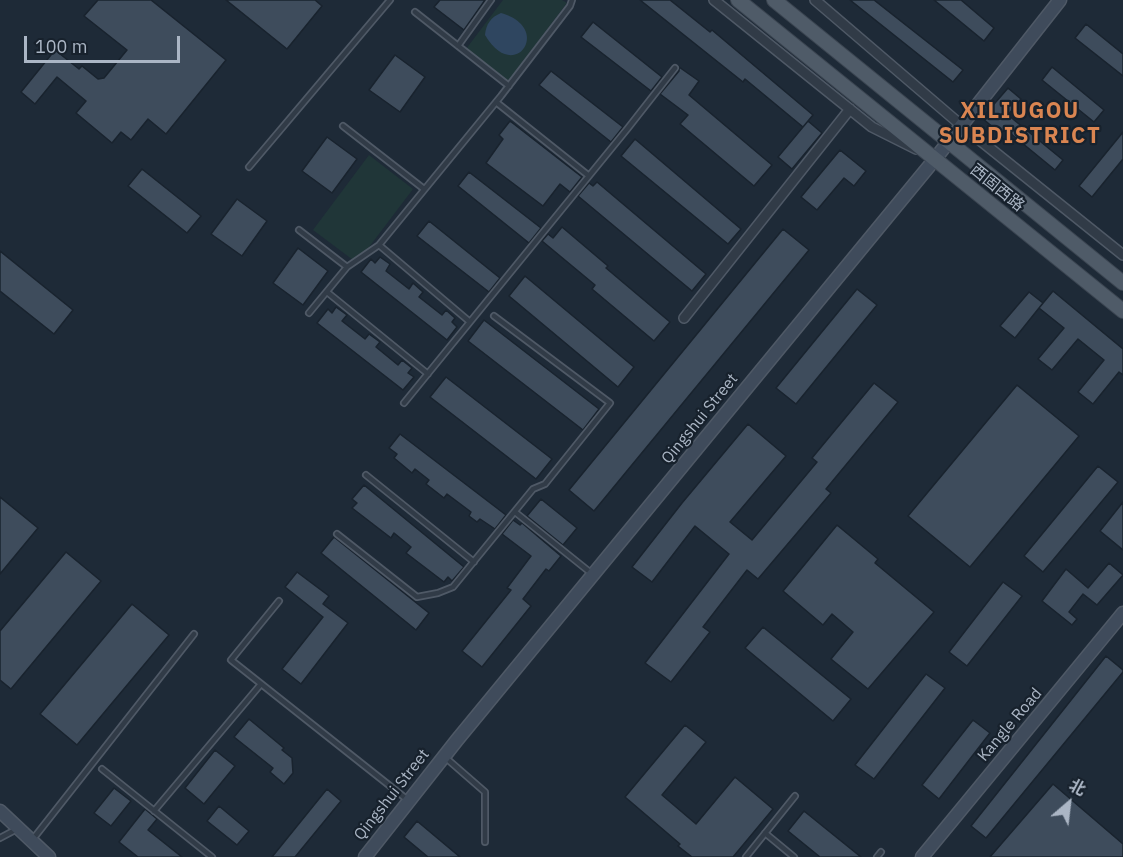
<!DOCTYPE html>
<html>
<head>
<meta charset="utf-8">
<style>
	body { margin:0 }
	#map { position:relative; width:1123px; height:857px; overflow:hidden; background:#1e2a37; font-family:"IBM Plex Sans","Noto Sans SC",sans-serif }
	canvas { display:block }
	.north { position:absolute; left:1039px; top:773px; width:60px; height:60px; -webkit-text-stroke:4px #17212c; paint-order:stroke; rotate:28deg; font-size:16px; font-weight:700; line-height:24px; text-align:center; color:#abb6c5 }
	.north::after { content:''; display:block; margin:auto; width:21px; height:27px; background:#abb6c5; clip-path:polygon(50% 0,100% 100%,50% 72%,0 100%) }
	.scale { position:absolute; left:24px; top:36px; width:156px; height:27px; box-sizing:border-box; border:3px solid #abb6c5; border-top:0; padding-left:8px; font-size:18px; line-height:21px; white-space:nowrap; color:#abb6c5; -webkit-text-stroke:4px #17212c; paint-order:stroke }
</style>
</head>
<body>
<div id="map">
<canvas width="1123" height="857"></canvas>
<div class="north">北</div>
<div class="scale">100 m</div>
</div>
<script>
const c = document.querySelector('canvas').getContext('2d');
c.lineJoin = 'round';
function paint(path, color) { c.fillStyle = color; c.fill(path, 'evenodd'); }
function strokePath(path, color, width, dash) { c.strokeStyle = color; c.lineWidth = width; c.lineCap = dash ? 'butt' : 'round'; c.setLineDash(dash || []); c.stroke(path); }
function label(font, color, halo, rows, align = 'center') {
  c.font = font + ' "IBM Plex Sans","Noto Sans SC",sans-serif'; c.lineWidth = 4.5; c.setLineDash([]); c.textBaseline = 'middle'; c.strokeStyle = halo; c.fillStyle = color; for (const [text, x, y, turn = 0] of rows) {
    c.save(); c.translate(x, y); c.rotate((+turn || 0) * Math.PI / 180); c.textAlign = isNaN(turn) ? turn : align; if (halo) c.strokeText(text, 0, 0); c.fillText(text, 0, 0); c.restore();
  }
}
paint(new Path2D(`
	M503 0H562L567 3 508 81 466 49Z
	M369 155 413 189 357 263 313 230Z`), '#203638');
paint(new Path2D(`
	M501 13C554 28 514 85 485 35 486 24 491 17 501 13Z`), '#2f4660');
const building = new Path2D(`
	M98 0H151L226 60 166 134 148 119 131 140 121 132 112 143 76 113 86 101 57 77 35 104 21 92 55 50 79 69 82 66 98 79 104 78 127 50 84 16Z
	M226 0H315L322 6 287 49Z
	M440 0H485L464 30 434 7Z
	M640 0H670L710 32 712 30 813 115 803 127 745 79 743 82Z
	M850 0H874L963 70 953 82Z
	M934 0H961L994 28 984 41Z
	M593 22 662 77 651 91 581 37Z
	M1086 24 1123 54V76L1075 38Z
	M395 55 425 77 400 112 369 90Z
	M679 67 699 81 689 95 772 165 754 186 680 124 688 115 660 94 679 71Z
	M1052 67 1104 110 1094 122 1042 80Z
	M551 71 623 127 611 142 539 85Z
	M1008 88 1021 99 1008 115 1063 160 1055 170 1005 129 1001 134 982 118Z
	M510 121 582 177 570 192 560 184 543 206 486 163 503 139 499 135Z
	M808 121 822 133 792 169 778 157Z
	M1123 132V159L1092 197 1079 186Z
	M327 137 357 159 332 193 302 171Z
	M635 139 741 229 728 244 621 156Z
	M840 150 866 171 854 186 844 178 817 210 801 197Z
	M142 169 201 216 187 233 128 186Z
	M469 172 541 228 529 243 458 186Z
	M597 182 706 274 692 291 578 196 589 183 593 186Z
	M237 199 267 221 242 256 211 234Z
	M429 221 500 278 489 292 417 236Z
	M562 227 608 266 606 268 670 322 654 341 592 289 595 285 542 241 548 234 553 238Z
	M783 229 809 250 594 511 569 490Z
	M298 248 328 271 303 305 273 283Z
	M0 251 73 310 54 334 0 291Z
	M380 257 390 264 386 271 409 289 413 283 423 292 419 297 442 315 446 310 455 318 452 322 457 327 447 340 361 272 371 259 375 263Z
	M525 276 634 367 618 387 509 296Z
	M857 289 877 305 796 404 776 388Z
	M1053 291 1123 349V375L1119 372 1093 404 1078 392 1104 360 1078 339 1052 370 1038 359 1064 328 1039 308Z
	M1029 292 1043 303 1015 338 1000 326Z
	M336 307 347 315 342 321 365 339 369 334 380 342 376 347 398 365 402 360 412 368 408 373 414 377 403 390 317 323 328 309 332 313Z
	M484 320 599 409 583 430 468 341Z
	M446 377 552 459 536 479 430 397Z
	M874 383 898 402 826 489 831 493 758 579 747 570 703 627 710 632 671 682 645 663 729 554 695 526 652 582 632 567 682 503 748 424 786 456 730 522 752 540 817 462 812 458Z
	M1017 385 1079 436 970 567 908 516Z
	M400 434 506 515 495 529 480 519 477 522 469 516 471 512 447 494 444 498 426 484 429 480 415 469 412 473 394 458 397 454 389 448Z
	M1098 466 1118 482 1043 572 1024 556Z
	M364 485 464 567 452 581 448 577 444 582 406 553 411 547 394 533 391 538 352 508 357 503 352 499Z
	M0 497 38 528 0 574Z
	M541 499 577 528 563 545 527 516Z
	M1123 502V550L1100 531Z
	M513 520 520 525 522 523 561 556 549 571 546 569 523 599 531 606 482 667 462 651 511 590 507 588 531 556 502 534Z
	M837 525 878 559 875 563 934 612 868 689 831 659 853 632 832 614 823 625 783 591Z
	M334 537 429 613 416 630 321 553Z
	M66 552 101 581 11 689 0 680V631Z
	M1109 563 1123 575 1097 605 1083 594 1069 612 1077 619 1072 625 1042 601 1066 569 1088 588Z
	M297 572 329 596 323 604 348 623 301 684 282 669 323 617 285 587Z
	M1003 582 1022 596 967 666 949 652Z
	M132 604 169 635 77 745 40 714Z
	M763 627 851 699 833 721 745 648Z
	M1106 656 1123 670V672L986 838 971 826Z
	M926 674 945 688 874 779 855 765Z
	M249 719 284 748 282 750 292 758 293 773 284 784 270 772 273 768 234 737Z
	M973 720 990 733 939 799 922 785Z
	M685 725 706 742 662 795 696 824 735 777 773 809 733 857H692L678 846 680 844 625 797Z
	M215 750 235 766 204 804 185 788Z
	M1053 784 1123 844V857H990Z
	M114 788 131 801 111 826 94 813Z
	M327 789 341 801 295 857H272Z
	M219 806 249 831 237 845 207 821Z
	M145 809 157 819 148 830 182 857H138L119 842Z
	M804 811 861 857H820L788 831Z
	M417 821 460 857H428L404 837Z`);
paint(building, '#3e4c5c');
strokePath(building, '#19232e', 1.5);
const lane = new Path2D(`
	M415 12 509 86
	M458 46 491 0
	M496 102 589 176
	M343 126 424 189
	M249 167 390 0
	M299 230 347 267
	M379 245 470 322
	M327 292 428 374
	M309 313 347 267 379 245 501 96 570 6 572 0
	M404 403 628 128 675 68
	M366 475 474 562
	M515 512 591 573
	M337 534 417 597 438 593 453 587 533 489 545 484 610 403 494 316
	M279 601 231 660 409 801
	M446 758 485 792V842
	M102 769 212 857
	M154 811 261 684
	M765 833 794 857
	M0 838 17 829
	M33 839 194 634
	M746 857 795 796
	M877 857 881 852`);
const street = new Path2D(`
	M714 0 872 127 916 149
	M815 0 961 125 1123 255
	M684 318 850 109`);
const secondary = new Path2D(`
	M0 811 49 857
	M365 857 457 740 935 159 1060 0
	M922 857 1123 613`);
const primary = new Path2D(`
	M738 0 1123 311
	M774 0 1123 283`);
strokePath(lane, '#4f5966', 8);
strokePath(street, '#4f5966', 12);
strokePath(secondary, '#4f5966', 15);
strokePath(primary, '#3b4551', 16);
strokePath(lane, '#313b47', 4.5);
strokePath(street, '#313b47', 9);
strokePath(secondary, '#3f4b5b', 12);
strokePath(primary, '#4f5b68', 14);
label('16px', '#abb6c5', '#17212c', [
	["西固西路",997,188,39],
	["Qingshui Street",700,419,-51],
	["Kangle Road",1010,725,-50],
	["Qingshui Street",392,795,-52]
]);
c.letterSpacing = '1.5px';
label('bold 22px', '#da8551', '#17212c', [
	["XILIUGOU",1020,112],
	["SUBDISTRICT",1020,137]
]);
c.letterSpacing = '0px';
</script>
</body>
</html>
